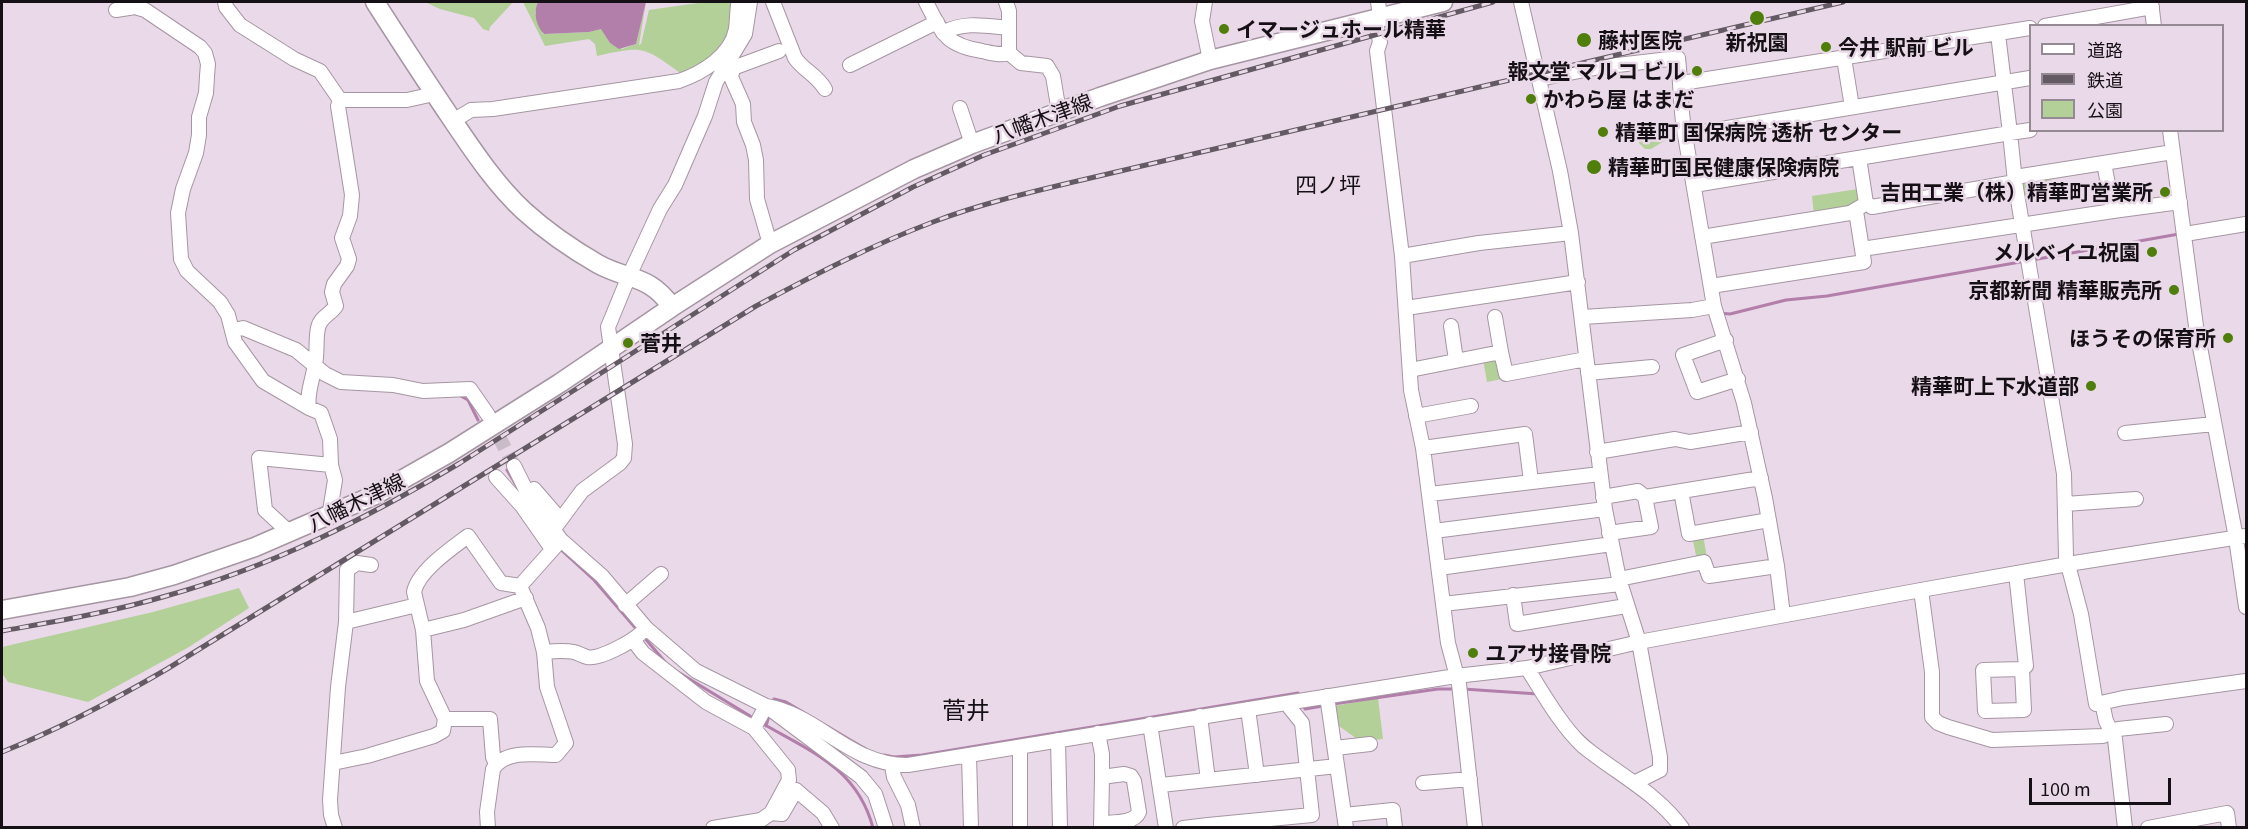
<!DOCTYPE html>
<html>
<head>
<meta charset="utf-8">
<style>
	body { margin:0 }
	#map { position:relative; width:2248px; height:829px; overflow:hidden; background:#ead9e8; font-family:Georgia,"Noto Sans JP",serif }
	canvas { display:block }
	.frame { position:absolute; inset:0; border:3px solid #151015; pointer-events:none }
	.legend { position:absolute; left:2029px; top:24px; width:195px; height:108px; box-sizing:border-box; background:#ead9e8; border:2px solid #958994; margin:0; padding:8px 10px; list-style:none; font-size:18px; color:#151015 }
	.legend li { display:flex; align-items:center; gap:12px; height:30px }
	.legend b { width:30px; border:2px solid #958994 }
	.scale { position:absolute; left:2029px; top:778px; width:142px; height:27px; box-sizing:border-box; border:3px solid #151015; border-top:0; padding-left:8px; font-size:18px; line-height:21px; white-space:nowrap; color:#151015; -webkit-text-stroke:4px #ead9e8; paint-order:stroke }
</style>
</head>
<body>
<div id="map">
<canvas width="2248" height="829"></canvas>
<div class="frame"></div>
<ul class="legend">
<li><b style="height:8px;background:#fff"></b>道路</li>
<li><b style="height:8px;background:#635a63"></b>鉄道</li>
<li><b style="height:16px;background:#b2d098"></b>公園</li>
</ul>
<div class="scale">100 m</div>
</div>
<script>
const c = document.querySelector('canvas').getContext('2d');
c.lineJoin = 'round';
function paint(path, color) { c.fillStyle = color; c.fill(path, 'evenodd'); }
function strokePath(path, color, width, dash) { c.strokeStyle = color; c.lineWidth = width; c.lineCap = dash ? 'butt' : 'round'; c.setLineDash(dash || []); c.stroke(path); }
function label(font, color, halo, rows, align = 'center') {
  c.font = font + ' Georgia,"Noto Sans JP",serif'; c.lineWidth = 5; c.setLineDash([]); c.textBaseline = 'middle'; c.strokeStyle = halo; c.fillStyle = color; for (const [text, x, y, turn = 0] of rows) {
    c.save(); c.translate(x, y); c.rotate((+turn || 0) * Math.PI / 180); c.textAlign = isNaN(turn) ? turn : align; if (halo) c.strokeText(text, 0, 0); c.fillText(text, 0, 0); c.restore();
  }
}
paint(new Path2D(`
	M425 2H513L490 27 489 31 483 29 474 18 440 9Z
	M523 2H538L535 13 543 34 589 32 602 28 610 43 622 49 636 44 646 2 639 45 641 44 649 10 705 2H735L732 27 708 63 680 73C643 46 643 46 597 56L595 44 589 39 545 46Z
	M1645 133H1648L1671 137 1651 149H1645L1639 143 1640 137Z
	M2050 173 2054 196 2024 201 2020 178Z
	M1858 189 1860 197 1849 208 1814 215 1812 196Z
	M1494 357 1499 361 1502 379 1487 382 1483 359Z
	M1703 535 1707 558 1697 560 1692 536Z
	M239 588 249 608 189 647 88 702 8 682 2 673V647L153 612Z
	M1378 698 1383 739 1360 741 1336 724 1334 706Z`), '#b2d098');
paint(new Path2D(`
	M538 2H646L636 44 619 49 610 43 601 29 589 32 544 34C536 26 533 12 538 2Z`), '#b27fab');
strokePath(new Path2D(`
	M2032 260 2179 234
	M1719 313 1730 314 1786 300 1827 296 2026 261
	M459 395 468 400 478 420
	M507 470 519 490
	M558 547 594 580 638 631
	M643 636 666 663
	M673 669 755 719
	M1463 689 1538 694
	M774 699 786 702 864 748
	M1303 704 1305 709 1323 706
	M1333 704 1438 689H1457
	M760 722C809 751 857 767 873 828
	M766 726 769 716
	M1578 732 1593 746
	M884 755 894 757 922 755 1298 693 1300 698`), '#b27fab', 3);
strokePath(new Path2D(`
	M489 417 514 466`), '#cabbc8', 14, [14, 7]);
const minor = new Path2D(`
	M225 2 226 7 240 25 294 59 320 71 340 100H407L434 94
	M773 2 795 58C804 71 816 74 825 89
	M926 2C942 33 945 45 982 51 991 53 1000 56 1009 53
	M1006 2 1009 11V53L1021 63 1047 66 1053 76 1059 112
	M1205 2 1202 21 1210 60
	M1378 2 1380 16
	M1521 2 1560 171 1571 233 1605 509 1619 579 1639 642 1660 757V770L1634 783
	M2151 2 2154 26
	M116 10 135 7 145 10 200 47 205 53 208 64 207 76 206 93 199 117V135L196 153 183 189 178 213 181 259 187 271 220 302 228 315 235 342 263 381 309 408 321 413 330 439 331 465
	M1375 17 1380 42 1377 51 1402 256 1411 390 1423 448 1448 643 1459 684 1475 828
	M2045 26 2152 7
	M943 33C963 21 987 26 1009 28
	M1844 58 1852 107
	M727 60 733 68 731 77 743 104 744 122 753 145 756 160 757 199 770 244
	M850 65 937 22
	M733 68 779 51
	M1539 79 1600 67 1678 58C1681 84 1680 109 1685 135
	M1682 83 2030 28
	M960 108 972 144
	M453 121 471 110 493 109 679 81C702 73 731 56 736 29 737 21 737 13 738 5
	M2030 130 2010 133 2015 182 2064 474 2066 557 2081 614 2096 704 2123 698 2246 681
	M2170 130 2196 326 2236 538 2246 607
	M1859 158 1866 203 1872 207 2015 182
	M2104 163 2113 211 2180 202
	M2015 177 2173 152
	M1694 185 2010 133 1998 34
	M2185 234 2246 224
	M1702 237 1850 213 1862 206
	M1862 249 2113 211
	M1402 256 1479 243 1571 233
	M1711 286 1864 262 1856 211
	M1406 308 1578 282
	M1495 317 1501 352
	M1583 317 1692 310 1714 306
	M1451 326 1456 360
	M233 330 243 328 296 350 325 374 341 382 393 385 423 391 470 389 488 415
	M1726 340 1683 355 1697 392 1738 379
	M1410 370 1501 352 1506 374 1586 359
	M1588 373 1652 367
	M309 408C306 392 315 374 316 357 317 347 316 337 318 328 320 317 331 314 336 306L332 292 334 284 347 266 349 259 342 238 350 216 352 195 338 106 340 100
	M1416 416 1471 406
	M2125 433 2214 424
	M1423 448 1525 434 1531 481
	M1597 452 1675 439 1690 442 1751 432
	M514 466 529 496 561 540 602 576 646 628 696 671 766 706 861 777 875 794 886 828
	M496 477 522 506 552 549
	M534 489 560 519
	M1681 491 1689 534 1769 520
	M1430 494 1600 474
	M1603 497 1638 491 1645 497 1761 478
	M2065 504 2136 499
	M553 530 582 491 620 463 624 458 625 444 608 327 629 276 660 209 675 185 705 116 716 82 745 34 750 2
	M1434 531 1605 509
	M290 533 265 510 259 458 331 465 335 480 329 517
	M1609 533 1651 527 1645 497
	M1439 568 1612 544
	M2016 573 2026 666 2022 669 1983 670 1985 711 2024 710 2022 669
	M1619 579 1704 562 1709 576 1777 566
	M1921 590 1932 672V717L1938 723 1948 727 1992 740 2103 736 2118 729 2166 724
	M1513 595 1517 624 1626 606
	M1443 604 1620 584
	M625 605 661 574
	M1783 615 1777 566 1765 498 1744 403 1714 306 1685 135 2030 78
	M346 622 347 570 357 563 371 565
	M423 630 464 620 526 598
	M633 640 643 653 706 702 754 728 788 770 789 780 771 813 761 820 713 828
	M544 652C554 651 564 650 574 652 578 653 583 656 587 657 599 660 631 642 640 634
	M1527 668C1542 692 1562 727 1583 746 1616 773 1657 793 1682 828
	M1327 696 1346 828
	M2102 703 2106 721 2115 739 2125 828
	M1248 709 1257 775
	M1200 716 1208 780
	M1150 724 1166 828
	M754 728 766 706C819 715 851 766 908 765L1286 703 1456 676 1527 668 1639 642 1921 590 2068 564 2246 536
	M1098 733 1102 754V777
	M1058 740 1060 828
	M1020 747V828
	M1335 748 1370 744
	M969 756 971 828
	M333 763 367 756 434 736 443 731 445 719
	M496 764 493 757 490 719H445L427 681 423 630 414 592C418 571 452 548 468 536L501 583 520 586
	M892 766 894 777 908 805 913 828
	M1423 783 1470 779
	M1161 785 1337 766
	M771 813 782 814 796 790 823 813 832 828
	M1344 815 1393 810 1395 828
	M1208 825 1312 815 1302 723 1286 703
	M335 828 331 815 330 800 338 687 346 622 417 605
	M488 828 487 812 493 769C505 749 536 755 556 755L566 743 547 687 544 652 538 628 520 586 561 540
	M1101 828 1102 777 1124 774 1131 776 1134 781 1139 812C1134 824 1113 822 1101 823
	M1183 828 1208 825V828
	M2148 828 2227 813 2229 828`);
const major = new Path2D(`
	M375 2C400 41 426 81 453 121 474 152 496 185 524 211 546 231 572 249 598 264 629 281 649 274 672 307
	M2 610 130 587 174 575 255 547 375 495 449 453 560 383 672 307 770 244 914 169 972 144 1100 97 1210 60 1443 2`);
strokePath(minor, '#a696a3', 16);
strokePath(major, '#a696a3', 21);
strokePath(minor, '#fff', 14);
strokePath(major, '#fff', 18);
const rail = new Path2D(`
	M2 631C57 621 112 612 166 596 271 567 367 518 460 463L794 250 913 187 984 155 1120 106 1493 2
	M2 752C59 729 114 700 167 669L756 306C814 275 872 245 933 222 977 205 1023 194 1069 183L1843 2`);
strokePath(rail, '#635a63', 5);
strokePath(rail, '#ead9e8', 3, [9]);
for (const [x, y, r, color] of [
	[1757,18,8,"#4f7e0a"],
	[1224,29,6,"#4f7e0a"],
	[1584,40,8,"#4f7e0a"],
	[1826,47,6,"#4f7e0a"],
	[1697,71,6,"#4f7e0a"],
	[1531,99,6,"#4f7e0a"],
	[1603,132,6,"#4f7e0a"],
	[1594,167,8,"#4f7e0a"],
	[2165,192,6,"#4f7e0a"],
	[2152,252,6,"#4f7e0a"],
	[2174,290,6,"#4f7e0a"],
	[2228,338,6,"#4f7e0a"],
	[628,343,6,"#4f7e0a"],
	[2091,386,6,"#4f7e0a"],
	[1473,653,6,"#4f7e0a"]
]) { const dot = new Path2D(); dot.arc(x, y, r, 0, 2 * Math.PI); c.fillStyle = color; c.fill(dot); strokePath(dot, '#ead9e8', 2); }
label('bold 21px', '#151015', '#ead9e8', [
	["イマージュホール精華",1236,29],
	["藤村医院",1598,40],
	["新祝園",1757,42,"center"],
	["今井 駅前 ビル",1838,47],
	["報文堂 マルコ ビル",1685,71,"right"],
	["かわら屋 はまだ",1543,99],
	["精華町 国保病院 透析 センター",1615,132],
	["精華町国民健康保険病院",1608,167],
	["吉田工業（株）精華町営業所",2153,192,"right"],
	["メルベイユ祝園",2140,252,"right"],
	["京都新聞 精華販売所",2162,290,"right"],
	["ほうその保育所",2216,338,"right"],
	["菅井",640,343],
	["精華町上下水道部",2079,386,"right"],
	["ユアサ接骨院",1485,653]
], 'left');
label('21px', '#151015', '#ead9e8', [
	["八幡木津線",1042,118,-20],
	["八幡木津線",356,502,-26]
]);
label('22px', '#151015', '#ead9e8', [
	["四ノ坪",1328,185]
]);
label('24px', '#151015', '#ead9e8', [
	["菅井",966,710]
]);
</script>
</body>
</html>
